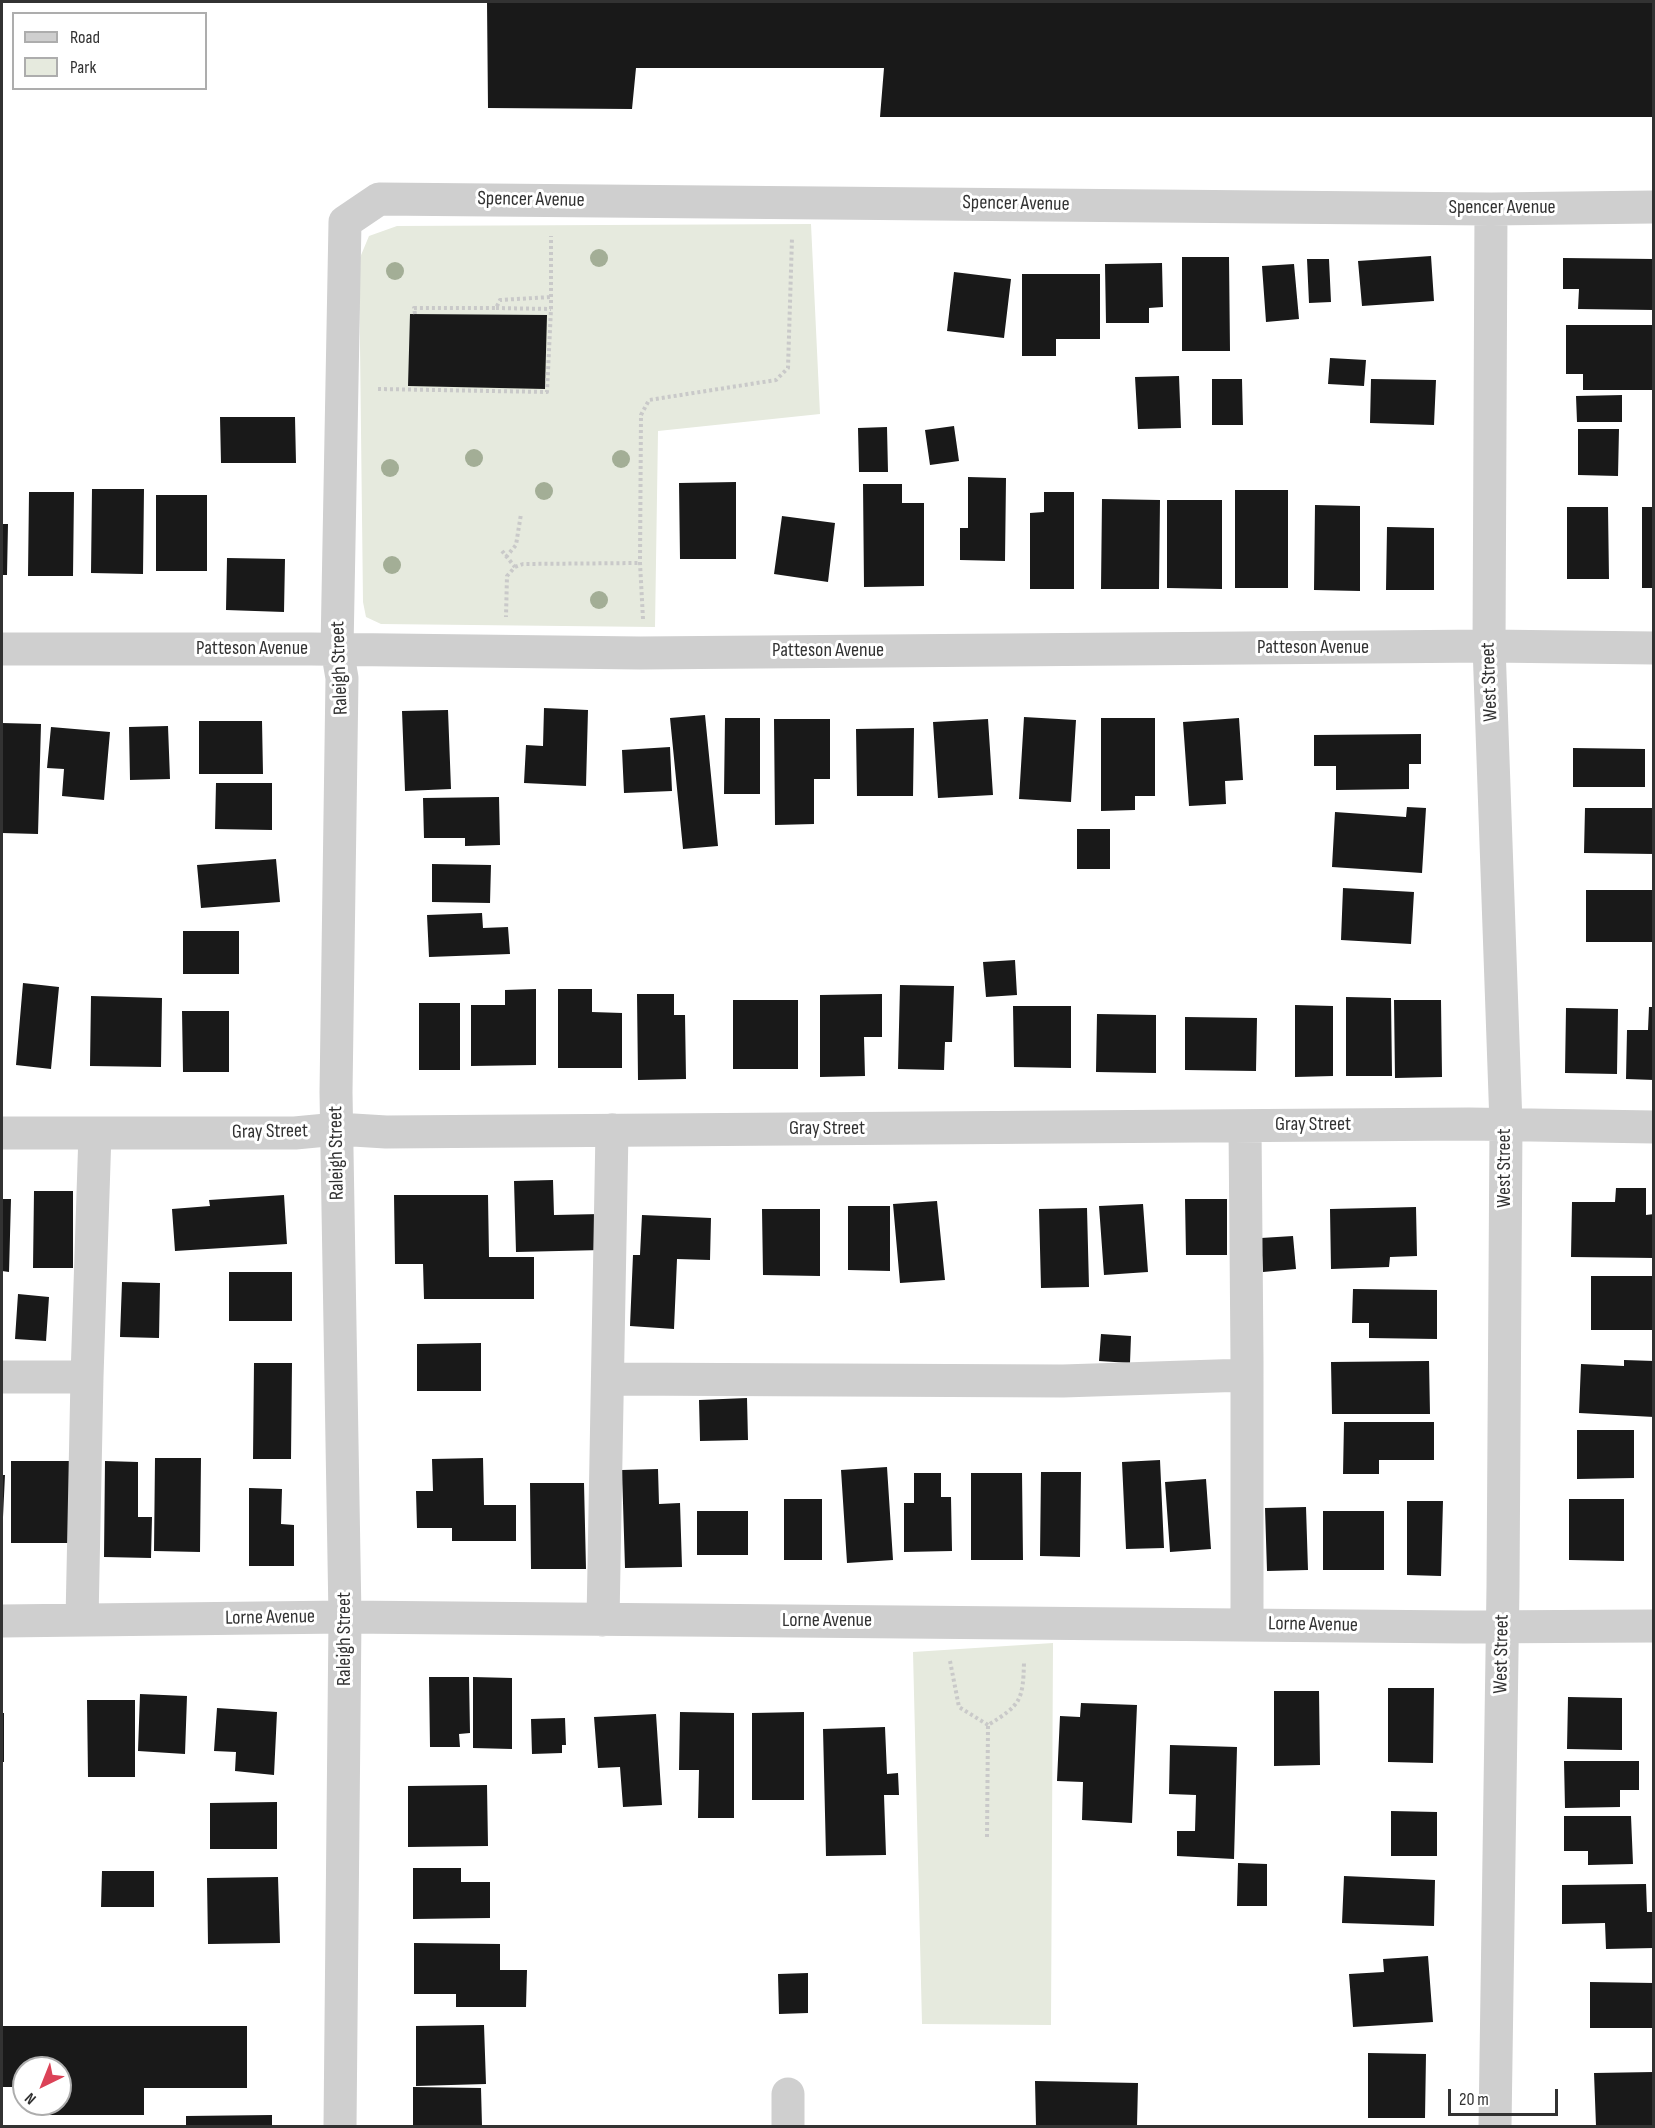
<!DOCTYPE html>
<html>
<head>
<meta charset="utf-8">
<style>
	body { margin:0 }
	#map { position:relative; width:1655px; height:2128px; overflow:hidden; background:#fff; font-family:"Sofia Sans Condensed",sans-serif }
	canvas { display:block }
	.frame { position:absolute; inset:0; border:3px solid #323232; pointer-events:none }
	.legend { position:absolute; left:12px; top:12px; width:195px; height:78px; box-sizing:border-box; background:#fff; border:2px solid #adadad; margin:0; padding:8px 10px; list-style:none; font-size:18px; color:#323232 }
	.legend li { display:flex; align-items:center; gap:12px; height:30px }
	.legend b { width:30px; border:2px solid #adadad }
	.north { position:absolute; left:12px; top:2056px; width:60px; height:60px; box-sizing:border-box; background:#fff; border:2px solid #adadad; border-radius:50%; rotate:223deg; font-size:16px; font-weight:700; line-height:24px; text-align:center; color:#323232 }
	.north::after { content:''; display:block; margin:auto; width:21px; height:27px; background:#db4257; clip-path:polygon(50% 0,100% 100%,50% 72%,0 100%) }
	.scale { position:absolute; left:1448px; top:2089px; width:110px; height:27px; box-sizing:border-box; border:3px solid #323232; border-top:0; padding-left:8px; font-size:18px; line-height:21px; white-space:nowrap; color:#323232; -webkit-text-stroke:4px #fff; paint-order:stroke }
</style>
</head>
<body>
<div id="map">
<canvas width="1655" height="2128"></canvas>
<div class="frame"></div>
<ul class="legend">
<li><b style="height:8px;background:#cfcfcf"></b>Road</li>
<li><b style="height:16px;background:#e6eade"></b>Park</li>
</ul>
<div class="north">N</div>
<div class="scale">20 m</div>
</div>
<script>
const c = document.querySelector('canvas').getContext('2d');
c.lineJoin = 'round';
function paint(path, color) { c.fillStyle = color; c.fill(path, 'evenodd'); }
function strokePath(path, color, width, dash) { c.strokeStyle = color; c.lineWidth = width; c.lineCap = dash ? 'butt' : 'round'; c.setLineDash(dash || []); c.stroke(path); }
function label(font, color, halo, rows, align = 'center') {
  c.font = font + ' "Sofia Sans Condensed",sans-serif'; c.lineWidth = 6; c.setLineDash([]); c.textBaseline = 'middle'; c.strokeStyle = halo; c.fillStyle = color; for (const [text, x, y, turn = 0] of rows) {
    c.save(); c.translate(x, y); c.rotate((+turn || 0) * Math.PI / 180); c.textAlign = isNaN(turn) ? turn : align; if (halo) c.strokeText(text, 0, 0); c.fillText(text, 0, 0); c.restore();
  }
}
paint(new Path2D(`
	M811 224 820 414 658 431 655 627 381 624 366 617 363 602 359 260 369 236 397 226Z
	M1053 1643 1051 2025 922 2024 913 1652Z`), '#e6eade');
paint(new Path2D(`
	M487 2H1654V117H880L884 68H636L632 109 488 108Z
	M1431 256 1434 301 1362 306 1358 261Z
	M1182 257H1229L1230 351H1182Z
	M1563 258 1654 259V310L1578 309 1579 289H1563Z
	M1307 259H1329L1331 302 1309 303Z
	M1162 263 1163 307 1149 308V323H1106L1105 264Z
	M1294 264 1299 319 1266 322 1262 266Z
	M954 272 1011 279 1004 338 947 331Z
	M1022 274H1100V339H1056V356H1022Z
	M410 314 547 315 545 389 408 386Z
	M1566 325H1654V390H1583V374H1566Z
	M1330 358 1366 360 1364 386 1328 384Z
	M1179 376 1181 428 1138 429 1135 377Z
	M1212 379H1242L1243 425H1212Z
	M1371 379 1436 380 1434 425 1370 423Z
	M1622 395V422H1577L1576 396Z
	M220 417H295L296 463H221Z
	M954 426 959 461 930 465 925 430Z
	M887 427 888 472H859L858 428Z
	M1578 429H1619L1618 476 1578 475Z
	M968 477 1006 478 1005 561 960 560V528H968Z
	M736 482V559H680L679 483Z
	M863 484H902V503H924V586L864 587Z
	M92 489H144L143 574 91 573Z
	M1235 490H1288V588H1235Z
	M29 492H74L73 576H28Z
	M1044 492H1074V589H1030V513L1044 512Z
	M156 495H207V571H156Z
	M1102 499 1160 500 1159 589H1101Z
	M1167 500H1222V589L1167 588Z
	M1315 505 1360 506V591L1314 590Z
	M1567 507H1608L1609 579H1567Z
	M1642 507H1654V588H1642Z
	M782 516 835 523 828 582 774 574Z
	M2 524H8L7 575H2Z
	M1387 527 1434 528V590H1386Z
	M227 558 285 559 284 612 226 610Z
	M544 708 588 710 586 786 524 783 526 745 543 746Z
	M448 710 451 789 405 791 402 711Z
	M705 715 718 846 683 849 670 718Z
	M1024 717 1076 720 1071 802 1019 799Z
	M725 718H760V794H724Z
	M1101 718H1155V796H1135V810L1101 811Z
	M1239 718 1243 780 1225 781 1226 804 1189 806 1183 722Z
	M774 719H830V779H814V824L775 825Z
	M988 719 993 795 938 798 933 722Z
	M199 721H262L263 774H199Z
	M2 723 41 724 38 834 2 833Z
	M168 726 170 779 130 780 129 727Z
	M51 727 110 732 104 800 62 796 64 769 47 768Z
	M914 728 913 796H857L856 729Z
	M1421 734V764H1409V789L1336 790V766H1314V735Z
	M670 747 672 791 624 793 622 750Z
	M1573 748 1645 749V787H1573Z
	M216 783H272V830L215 829Z
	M499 797 500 845 465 846V838H424L423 798Z
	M1407 807 1426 808 1422 873 1332 867 1335 812 1406 817Z
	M1585 808H1654V854L1584 853Z
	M1077 829H1110V869H1077Z
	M276 859 280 902 201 908 197 865Z
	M432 864 491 865 490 903 432 902Z
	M1343 888 1414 892 1411 944 1341 940Z
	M1586 890H1654V942H1586Z
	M482 913 483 928 508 927 510 954 429 957 427 915Z
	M183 931H239V974H183Z
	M1015 960 1017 995 986 997 983 962Z
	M23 983 59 987 51 1069 16 1065Z
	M900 985 954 986 952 1042H945L944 1070 898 1069Z
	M536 989V1065L471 1066V1005H505V990Z
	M558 989H592V1012L622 1013V1068H558Z
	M637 994H674V1015H685L686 1079 638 1080Z
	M882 994V1037H864L865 1076 820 1077V995Z
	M91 996 162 998 161 1067 90 1066Z
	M1346 997 1391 998 1392 1076H1346Z
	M733 1000H798V1069H733Z
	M1394 1000H1441L1442 1077 1395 1078Z
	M419 1003H460V1070H419Z
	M1295 1005 1333 1006V1076L1295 1077Z
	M1013 1006H1071V1068L1014 1067Z
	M1649 1007H1654V1080L1626 1079 1627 1030H1648Z
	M1566 1008 1618 1009 1617 1074 1565 1073Z
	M182 1011H229V1072H183Z
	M1097 1014 1156 1015V1073L1096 1072Z
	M1185 1017 1257 1018 1256 1071 1185 1070Z
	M553 1180 554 1215 601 1214 602 1250 516 1252 514 1181Z
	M1616 1188H1646V1215L1654 1214V1258L1571 1257 1572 1202H1615Z
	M34 1191H73V1268H33Z
	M284 1195 287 1244 175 1251 172 1209 210 1206 209 1200Z
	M394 1195H488L489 1257H534V1299H424L423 1264H395Z
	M2 1199H11L9 1272 2 1271Z
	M1185 1199H1227V1255H1186Z
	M937 1201 945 1280 900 1283 893 1204Z
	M1143 1204 1148 1272 1104 1275 1099 1206Z
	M848 1206H890V1271L848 1270Z
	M1416 1207 1417 1256 1390 1257 1389 1267 1331 1269 1330 1209Z
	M1087 1208 1089 1287 1041 1288 1039 1209Z
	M762 1209H820V1276L763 1275Z
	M642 1215 711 1218 710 1260 677 1259 674 1329 630 1326 633 1255H640Z
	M1293 1236 1296 1269 1263 1272 1261 1238Z
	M229 1272H292V1321H229Z
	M1591 1276H1654V1330H1591Z
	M122 1282 160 1283 159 1338 120 1337Z
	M1353 1289 1437 1290V1339L1369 1338V1323H1352Z
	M18 1294 49 1297 46 1341 15 1339Z
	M1101 1334 1131 1336 1130 1363 1099 1361Z
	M481 1343V1391H417V1344Z
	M1624 1360 1654 1361V1417L1579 1413 1581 1364 1624 1366Z
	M1429 1361 1430 1414H1332L1331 1362Z
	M254 1363H292L291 1459H253Z
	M747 1398 748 1440 700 1441 699 1400Z
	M1344 1422H1434V1460H1379V1474H1343Z
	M1577 1430H1634V1478L1577 1479Z
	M155 1458H201L200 1552 154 1551Z
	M483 1458 484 1505H516V1541H452V1528H417L416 1491H433L432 1459Z
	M1160 1460 1164 1548 1126 1549 1122 1462Z
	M11 1461H69V1543H11Z
	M105 1461 138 1462V1517H152L151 1558 104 1557Z
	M887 1467 893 1560 847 1563 841 1470Z
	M658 1469 659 1504 680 1503 682 1567 625 1568 622 1470Z
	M1041 1472H1081L1080 1557 1040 1556Z
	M914 1473H941V1497H951L952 1551 904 1552V1503H914Z
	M971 1473H1022L1023 1560H971Z
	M2 1475H5L3 1517H2Z
	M1206 1479 1211 1549 1170 1552 1165 1482Z
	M530 1483H584L586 1569H531Z
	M249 1488 282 1489 281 1524 294 1525V1566H249Z
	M784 1499H822V1560H784Z
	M1569 1499H1624V1561L1569 1560Z
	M1407 1501H1443L1441 1576 1407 1575Z
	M1306 1507 1308 1570 1267 1571 1265 1508Z
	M697 1511H748V1555H697Z
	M1323 1511H1384V1570H1323Z
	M429 1677H469L470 1733 459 1734 460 1747H430Z
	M473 1677 512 1678V1749L473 1748Z
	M1388 1688H1434L1433 1763 1388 1762Z
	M1274 1691H1319L1320 1765 1274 1766Z
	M140 1694 187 1696 185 1754 138 1751Z
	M1568 1697 1622 1698V1750L1567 1749Z
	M87 1700H135V1777H88Z
	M1081 1703 1137 1705 1132 1823 1082 1820 1083 1782 1057 1781 1060 1716 1080 1717Z
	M217 1708 277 1712 274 1775 235 1771 236 1752 214 1751Z
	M680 1712 734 1713V1818H698L699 1770H679Z
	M804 1712V1800H752V1713Z
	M2 1713H4V1762H2Z
	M656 1714 662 1805 623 1807 620 1767 598 1768 594 1717Z
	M565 1718 566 1745H562V1753L532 1754 531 1719Z
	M885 1727 887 1774 898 1773 899 1795H884L886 1855 826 1856 823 1729Z
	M1170 1745 1237 1747 1234 1859 1177 1856V1831H1195L1196 1795 1169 1794Z
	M1564 1761H1639V1790H1620V1807L1565 1808Z
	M487 1785 488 1846 408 1847V1786Z
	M277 1802V1849H210V1803Z
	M1391 1811 1437 1812V1856H1391Z
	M1564 1816H1631L1633 1864 1588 1865V1851H1564Z
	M1238 1863 1267 1864V1906H1237Z
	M413 1868H461V1882H490V1918L413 1919Z
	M102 1871H154V1907H101Z
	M1344 1876 1435 1880 1434 1926 1342 1923Z
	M278 1877 280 1943 208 1944 207 1878Z
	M1646 1884 1647 1912H1654V1948L1606 1949 1605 1923 1562 1924V1885Z
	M414 1943 500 1944V1970H527L526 2007H456V1994H414Z
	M1428 1956 1433 2022 1353 2027 1349 1974 1384 1972 1383 1959Z
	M808 1973V2013L779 2014 778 1974Z
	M1590 1982 1654 1983V2028H1590Z
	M484 2025 486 2084 416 2086V2026Z
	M2 2026H247V2088H144V2115H42L43 2104H60V2068H24V2087H2Z
	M1368 2053 1426 2054 1425 2118H1368Z
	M1654 2072V2126H1596L1594 2073Z
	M1035 2081 1138 2083 1137 2126H1036Z
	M413 2087 481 2088 482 2126H413Z
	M272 2115V2126H186V2116Z`), '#191919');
strokePath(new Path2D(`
	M496 308 551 309
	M415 314 414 308H496L500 300 551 297
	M378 389 547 392 551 309V236
	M502 551 515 567 507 576 506 617
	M506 557 516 545 521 514
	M515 567 523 564 640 563
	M643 619 640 563 641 415 649 400 776 380 788 368 792 238
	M950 1661 959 1707 988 1725
	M987 1837 988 1725C1021 1705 1023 1700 1024 1662`), '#c9c9c9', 4, [3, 3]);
strokePath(new Path2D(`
	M1491 209 1489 646 1506 1124 1503 1586 1495 2126
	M2 649H311L640 653 1489 646 1654 648
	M1245 1126 1247 1360V1625
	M2 1133H295L337 1129 386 1132 1469 1124 1654 1127
	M2 1377H87
	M608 1379 1063 1381 1247 1375
	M82 1620 87 1377 95 1133
	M603 1620 612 1130
	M2 1621 345 1617 1464 1627 1654 1626
	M788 2094V2126
	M340 2126 345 1617 336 1092 342 678 337 649 345 222 379 199 1491 209 1654 207`), '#cfcfcf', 33);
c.fillStyle = '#a3ae96';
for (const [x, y] of [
	[599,258],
	[395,271],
	[474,458],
	[621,459],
	[390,468],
	[544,491],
	[392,565],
	[599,600]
]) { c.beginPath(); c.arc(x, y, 9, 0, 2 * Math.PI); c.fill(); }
label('20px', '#323232', '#fff', [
	["Spencer Avenue",531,200,1],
	["Spencer Avenue",1016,204,1],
	["Spencer Avenue",1502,208],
	["Patteson Avenue",1313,648],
	["Patteson Avenue",252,649],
	["Patteson Avenue",828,651],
	["Raleigh Street",340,668,-92],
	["West Street",1490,682,-92],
	["Gray Street",1313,1125],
	["Gray Street",827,1129],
	["Gray Street",270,1132,-1],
	["Raleigh Street",337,1153,-91],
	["West Street",1505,1168,-90],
	["Lorne Avenue",270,1618,-1],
	["Lorne Avenue",827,1621],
	["Lorne Avenue",1313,1625,1],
	["Raleigh Street",345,1639,-90],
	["West Street",1502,1654,-89]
]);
</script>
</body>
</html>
